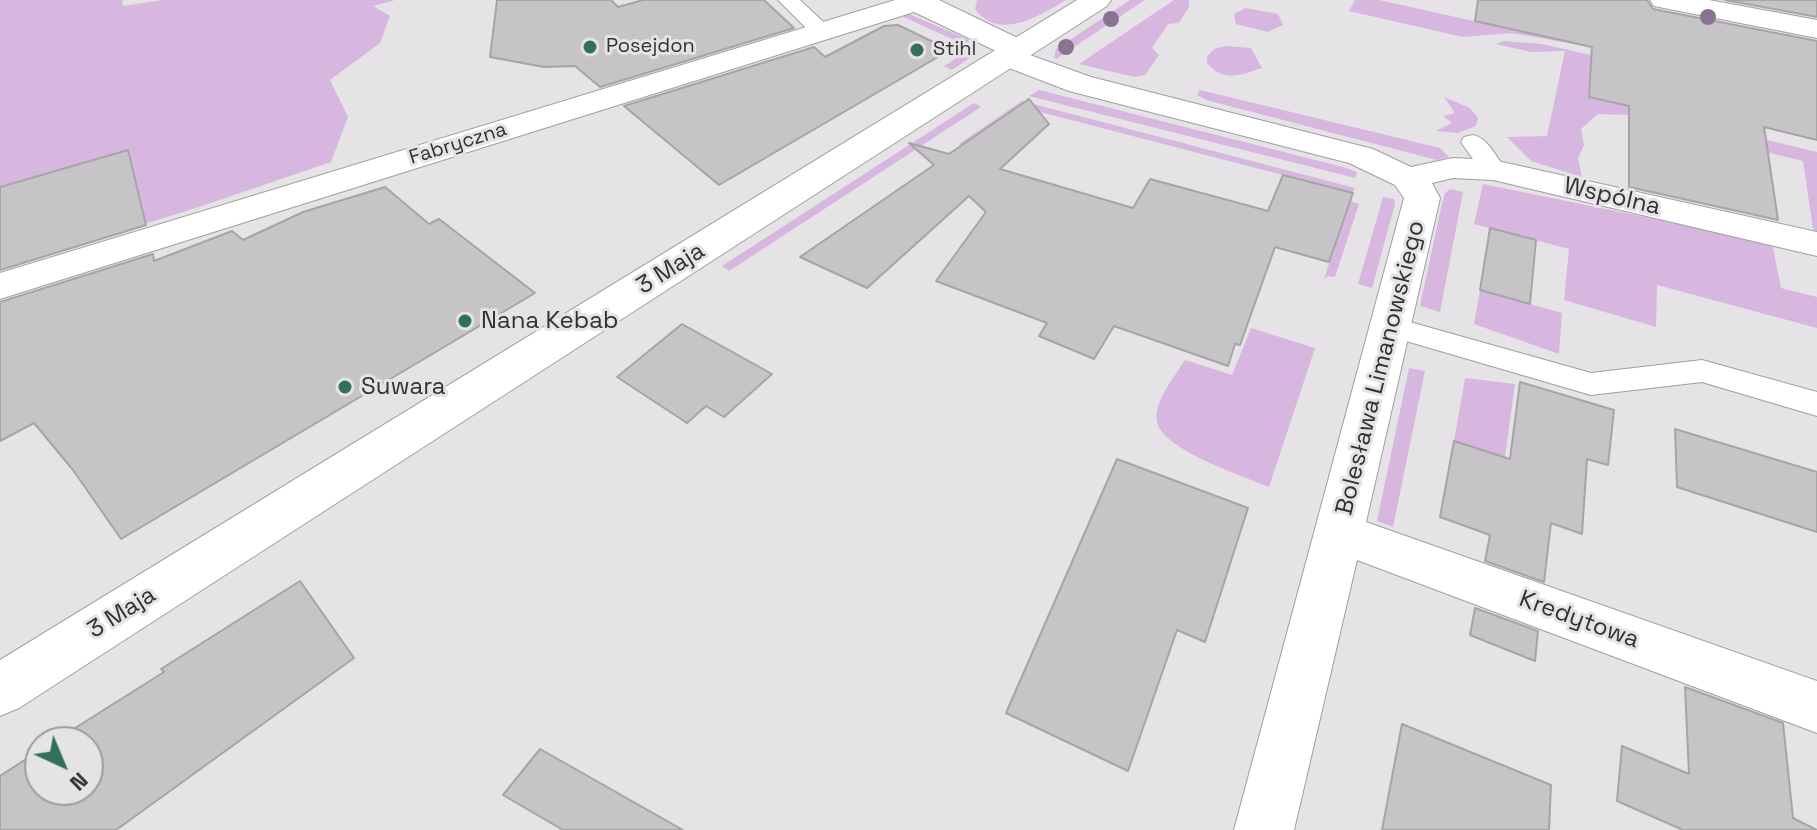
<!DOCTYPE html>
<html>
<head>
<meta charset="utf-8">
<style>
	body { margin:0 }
	#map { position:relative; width:1817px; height:830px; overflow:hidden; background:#e5e3e6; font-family:"Space Grotesk",sans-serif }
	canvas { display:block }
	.north { position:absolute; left:24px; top:726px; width:80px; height:80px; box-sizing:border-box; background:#e5e3e6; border:2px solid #9d9c9e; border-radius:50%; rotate:136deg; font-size:22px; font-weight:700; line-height:32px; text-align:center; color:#323132 }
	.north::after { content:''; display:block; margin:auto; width:28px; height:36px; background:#33705c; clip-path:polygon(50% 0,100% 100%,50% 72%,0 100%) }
</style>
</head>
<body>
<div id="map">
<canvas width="1817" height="830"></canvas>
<div class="north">N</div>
</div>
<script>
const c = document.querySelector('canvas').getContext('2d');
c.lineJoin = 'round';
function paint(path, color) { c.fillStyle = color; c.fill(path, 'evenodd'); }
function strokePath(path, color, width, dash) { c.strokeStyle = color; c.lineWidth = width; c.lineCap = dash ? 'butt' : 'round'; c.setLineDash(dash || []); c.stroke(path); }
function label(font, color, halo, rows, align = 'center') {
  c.font = font + ' "Space Grotesk",sans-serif'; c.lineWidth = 6; c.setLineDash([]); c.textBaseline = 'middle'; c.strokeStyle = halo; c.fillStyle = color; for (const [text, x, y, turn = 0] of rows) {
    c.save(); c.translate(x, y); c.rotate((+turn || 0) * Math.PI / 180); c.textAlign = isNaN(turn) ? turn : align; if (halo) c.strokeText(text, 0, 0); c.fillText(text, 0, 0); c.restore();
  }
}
paint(new Path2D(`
	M0 0H122L123 6 162 0H395L373 6 390 16 380 43 330 80 348 117 331 162 199 207 0 269Z
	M977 0H1066C1041 15 999 42 975 9Z
	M1130 0H1145L1056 59 1054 57 1056 49Z
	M1174 0H1189V7L1179 23 1168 24 1152 48 1159 55 1145 75 1135 77 1079 64Z
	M1355 0H1379L1591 47 1512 33 1463 37 1349 11Z
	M1245 8 1278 14 1283 25 1268 32 1236 24 1234 14Z
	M909 14 967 39 975 51 974 55 952 70 944 66 972 48 899 15Z
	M1503 41 1542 44 1591 55 1589 97 1817 152V233L1813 229 1803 161 1703 137 1629 115 1598 114 1581 129 1584 145 1578 158 1582 177 1531 161 1507 137 1547 136 1565 51 1531 52 1496 44Z
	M1226 46 1251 48 1262 68C1240 75 1224 83 1207 63V57L1214 49Z
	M1039 90 1343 167 1357 172 1355 178 1029 96Z
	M1200 90 1440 148 1449 157 1437 160 1206 100 1197 95Z
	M1444 97 1470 108 1478 118 1476 126 1458 133 1436 131 1452 123 1443 116 1455 113Z
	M1022 101 1355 188 1352 193 1021 107 962 146 959 144Z
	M974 103 981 107 729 271 722 266Z
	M1483 184 1772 243 1781 288 1817 297V328L1657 285 1656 327 1564 300 1569 249 1474 224Z
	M1450 189 1463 192 1440 312 1420 306 1441 208 1445 193Z
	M1383 197 1394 199 1395 204 1372 288 1358 284Z
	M1350 201 1359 204 1335 277 1328 276 1324 279Z
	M1480 290 1562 313 1559 354 1474 324Z
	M1251 328 1315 348 1269 487C1243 476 1163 450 1157 422 1153 402 1175 376 1185 360L1232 375Z
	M1409 368 1425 371 1393 527 1377 521Z
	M1465 378 1515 384 1505 457 1454 441Z`), '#d7b7df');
const building = new Path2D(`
	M497 0H611L618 7 643 0H764L794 28 600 87 575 66 544 67 490 57Z
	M1478 0H1647L1653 9 1817 41V140L1764 127 1778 220 1629 187V106L1589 97 1592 47 1475 21Z
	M1725 0H1817V17Z
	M898 25 950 50 719 185 624 106 814 47 825 57 884 26Z
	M1029 99 1049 124 1000 169 1133 208 1150 179 1268 211 1283 175 1353 193 1329 262 1275 247 1240 345 1235 344 1228 366 1114 326 1094 359 1039 336 1047 323 936 281 986 212 969 196 867 288 800 257 934 165 909 143 949 154Z
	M128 150 146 225 0 270V187Z
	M385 187 429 224 439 219 535 293 121 539 73 470 34 423 0 441V302L153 254 154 261 232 231 243 240 303 212Z
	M1490 228 1536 240 1530 304 1480 290Z
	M682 324 772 374 724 417 706 406 687 423 617 377Z
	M1520 382 1614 410 1608 465 1587 459 1582 534 1551 523 1544 582 1485 561 1490 535 1440 517 1454 441 1510 459Z
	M1675 429 1817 472V532L1677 487Z
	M1117 459 1248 508 1205 642 1177 630 1128 771 1006 713Z
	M300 581 354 658 116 830H0V776L40 750V790H88V742H53L164 672 161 669Z
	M1475 608 1538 631 1535 661 1470 635Z
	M1685 687 1783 723 1793 818 1817 830H1683L1617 801 1622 746 1689 774Z
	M1402 724 1551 785 1549 830H1382Z
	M540 749 683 830H563L503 795Z`);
paint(building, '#c7c4c7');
strokePath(building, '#a7a4a7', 2);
const lane = new Path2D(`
	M778 0H800L833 31 822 37 814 36Z
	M1473 135C1488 138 1497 158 1506 170L1502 175H1484L1461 142 1464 137Z
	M1392 317 1591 373 1702 360 1817 392V416L1702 382 1591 395 1382 334 1377 327 1382 320Z`);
const street = new Path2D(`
	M895 0H939L1030 44 1034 50 1030 55 1091 77 1373 149 1411 167 1453 158 1493 160 1817 232V256L1493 180 1453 178 1432 183 1440 198 1366 522 1817 681V733L1357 560 1294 830H1234L1404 198 1395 185 1349 163 1069 91 996 63 992 57 996 51 914 12 0 299V273Z
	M1650 0H1709L1817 20V38L1664 8 1654 6Z`);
const secondary = new Path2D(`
	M1077 0H1111L1107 6 19 708 0 716V660Z`);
strokePath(lane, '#a09ea1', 2);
strokePath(street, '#a09ea1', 2);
strokePath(secondary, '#a09ea1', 2);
paint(lane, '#fff');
paint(street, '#fff');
paint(secondary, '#fff');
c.fillStyle = '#8a7390';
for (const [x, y] of [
	[1708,17],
	[1111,19],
	[1066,47]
]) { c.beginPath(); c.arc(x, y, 8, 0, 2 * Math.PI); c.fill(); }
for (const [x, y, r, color] of [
	[590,47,8,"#33705c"],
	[917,50,8,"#33705c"],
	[465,321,8,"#33705c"],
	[345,387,8,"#33705c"]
]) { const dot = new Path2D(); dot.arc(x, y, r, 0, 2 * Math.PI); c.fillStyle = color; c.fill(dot); strokePath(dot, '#e5e3e6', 3); }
label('20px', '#323132', '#e5e3e6', [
	["Posejdon",606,47],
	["Stihl",933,50]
], 'left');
label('20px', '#323132', '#e5e3e6', [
	["Fabryczna",458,144,-17]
]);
label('24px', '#323132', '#e5e3e6', [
	["Wspólna",1612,197,13],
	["3 Maja",671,269,-32],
	["Bolesława Limanowskiego",1381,368,-76],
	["3 Maja",122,613,-32],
	["Kredytowa",1579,620,20]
]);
label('24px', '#323132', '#e5e3e6', [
	["Nana Kebab",481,321],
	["Suwara",361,387]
], 'left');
</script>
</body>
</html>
